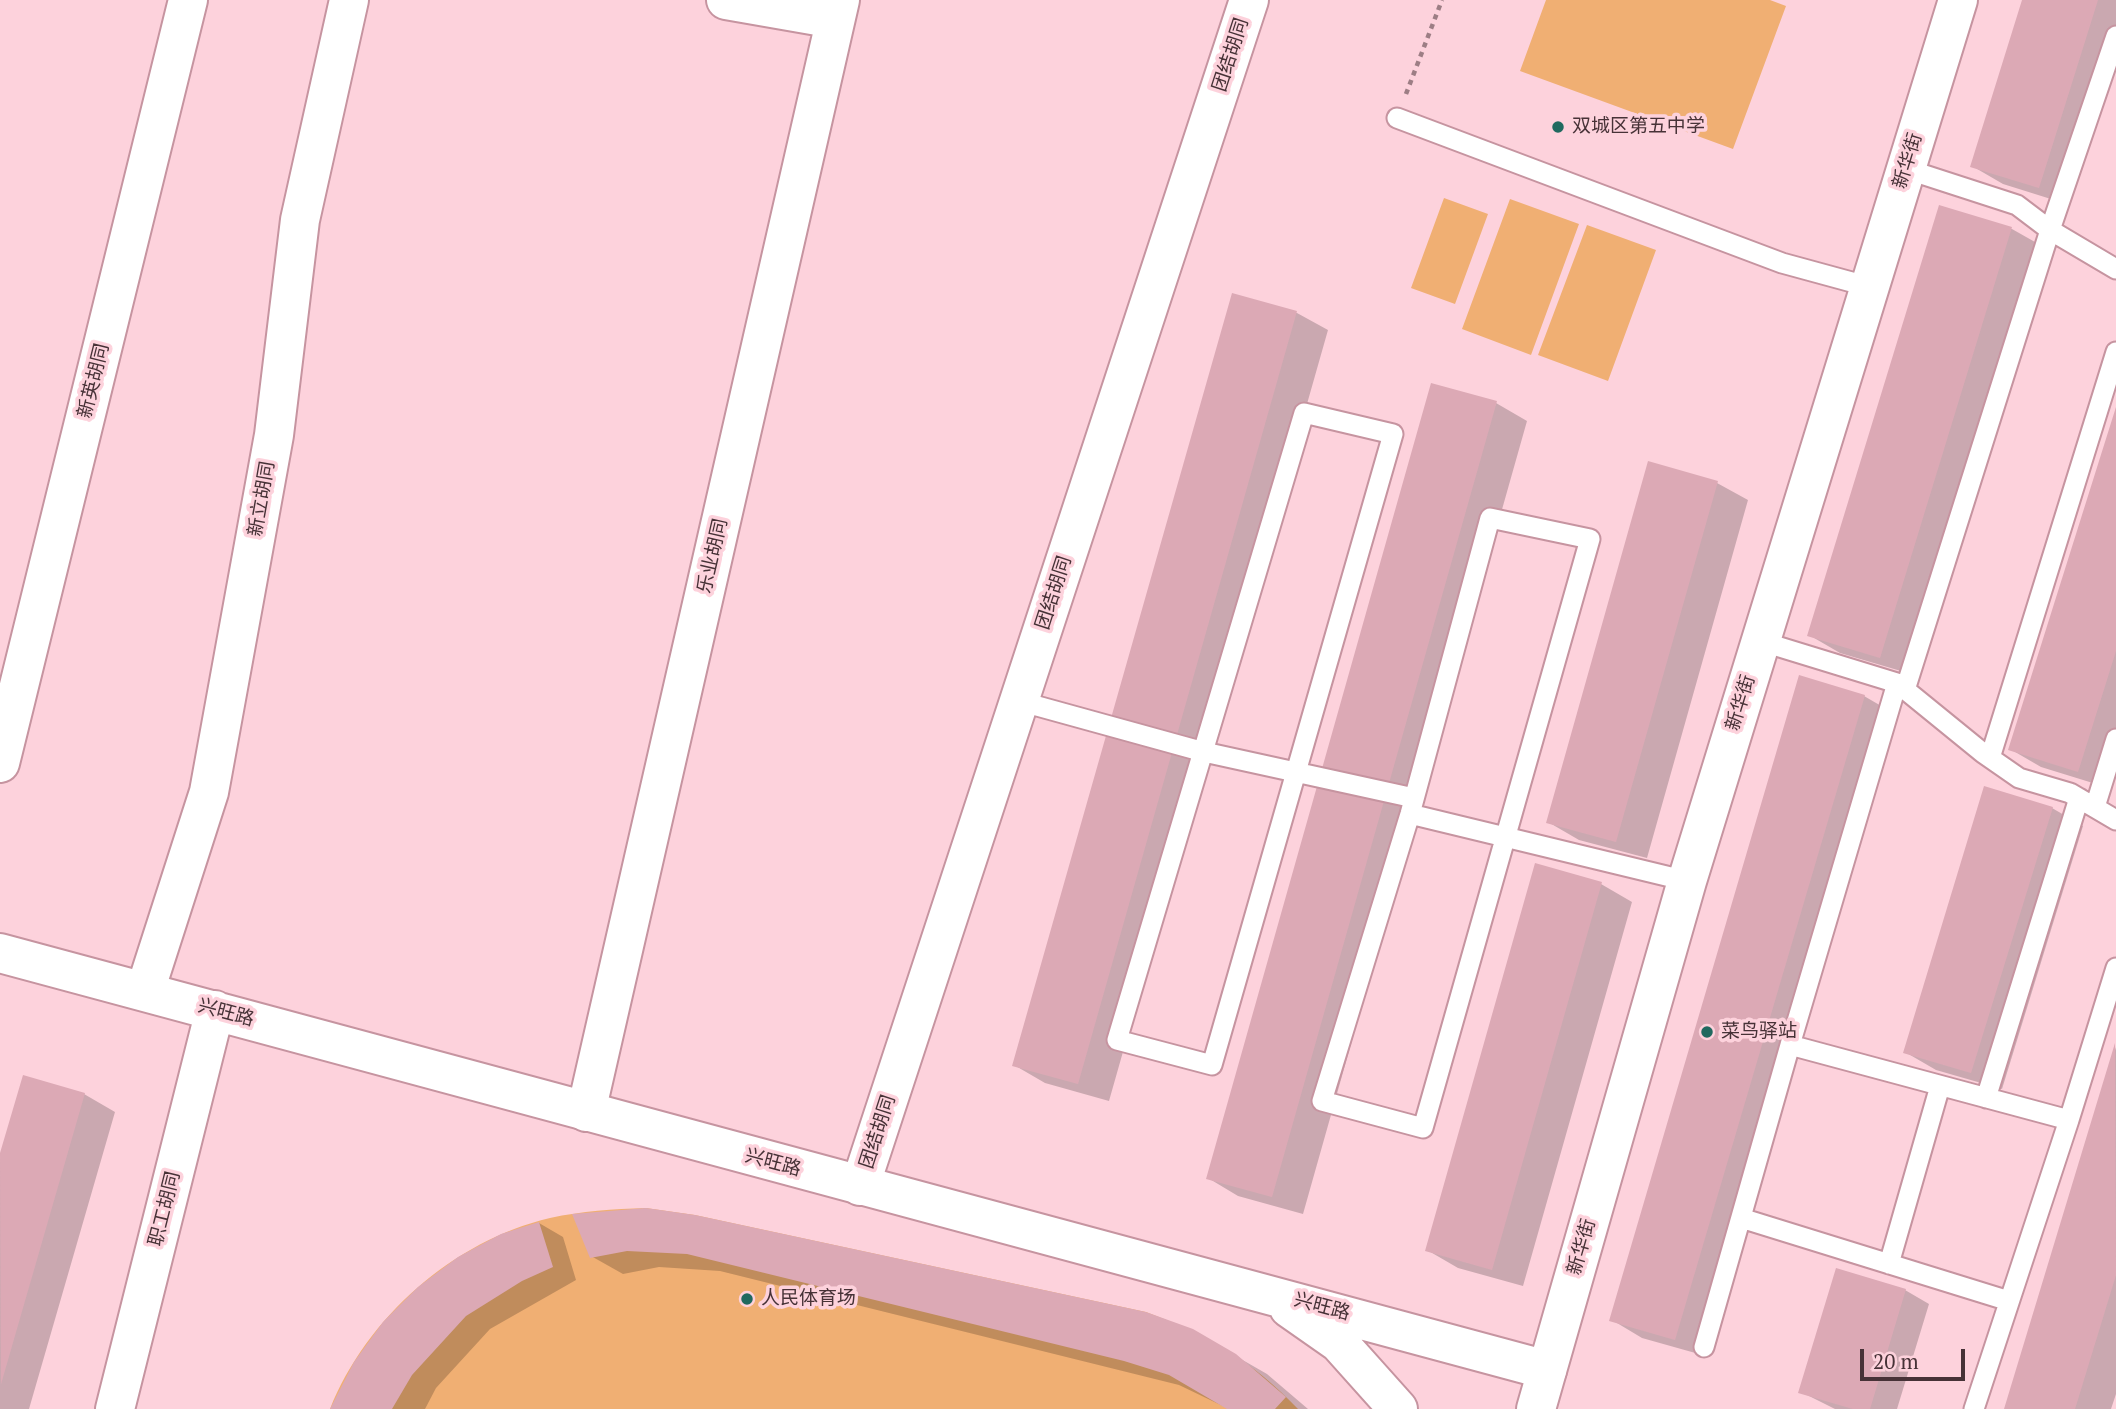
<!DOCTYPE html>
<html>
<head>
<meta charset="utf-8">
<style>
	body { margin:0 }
	#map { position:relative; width:2116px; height:1409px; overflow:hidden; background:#fdd2dc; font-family:"PT Serif",serif }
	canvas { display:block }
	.scale { position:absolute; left:1860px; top:1349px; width:105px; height:32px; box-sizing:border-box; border:4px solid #473237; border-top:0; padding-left:9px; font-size:21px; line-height:24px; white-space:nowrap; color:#473237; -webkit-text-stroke:5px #fdd2dc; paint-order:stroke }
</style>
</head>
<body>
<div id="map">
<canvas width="2116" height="1409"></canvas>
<div class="scale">20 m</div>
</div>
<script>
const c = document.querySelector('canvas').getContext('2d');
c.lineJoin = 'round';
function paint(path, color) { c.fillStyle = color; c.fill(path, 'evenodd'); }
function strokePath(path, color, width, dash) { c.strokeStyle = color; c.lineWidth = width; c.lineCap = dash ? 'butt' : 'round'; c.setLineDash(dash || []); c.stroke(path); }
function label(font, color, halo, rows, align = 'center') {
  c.font = font + ' "PT Serif","Noto Sans SC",serif'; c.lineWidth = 7; c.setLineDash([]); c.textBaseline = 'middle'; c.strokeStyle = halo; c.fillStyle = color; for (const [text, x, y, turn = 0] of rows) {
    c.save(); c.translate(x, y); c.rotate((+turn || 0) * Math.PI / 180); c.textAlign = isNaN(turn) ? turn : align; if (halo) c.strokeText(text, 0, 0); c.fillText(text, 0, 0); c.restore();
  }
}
paint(new Path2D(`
	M1546 0H1770L1786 6 1733 149 1520 71Z
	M1444 198 1488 214 1455 304 1411 288Z
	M1510 199 1579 224 1531 355 1462 329Z
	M1587 225 1656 250 1608 381 1538 355Z
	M646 1208 695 1215 1146 1312C1205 1334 1254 1362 1298 1409H330C367 1317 453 1241 550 1218 582 1211 613 1209 646 1208Z`), '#f0af73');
paint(new Path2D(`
	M2024 0H2116V58L2070 205 2003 184 1972 166Z
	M1941 207 2012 229 2042 246 1911 674 1840 653 1809 635Z
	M1233 295 1297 313 1328 330 1109 1101 1045 1083 1014 1065Z
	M1496 403 1527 421 1303 1214 1238 1196 1208 1178Z
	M2116 411V767L2109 788 2041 767 2010 749Z
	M1717 483 1748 500 1647 858 1579 840 1548 822Z
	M1864 696 1895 714 1706 1356 1642 1338 1612 1320Z
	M2052 808 2083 826 2002 1089 1936 1070 1905 1052Z
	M1601 884 1632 902 1523 1286 1458 1268 1427 1250Z
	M2116 1047V1394L2111 1409H2006Z
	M24 1077 84 1094 115 1112 29 1409H0V1160Z
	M575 1216 1192 1331 1267 1374 1308 1409H1229L1179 1385 720 1271 659 1267 623 1274 591 1256Z
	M539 1223 563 1237 576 1280 490 1329 436 1388 425 1409H333Z
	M1905 1290 1929 1304 1897 1409H1835L1801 1392Z`), '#0003');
paint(new Path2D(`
	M2022 0H2098L2039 188 1970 167Z
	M1939 205 2012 227 1880 658 1807 636Z
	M1232 293 1297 311 1078 1084 1012 1066Z
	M1431 383 1497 401 1272 1197 1206 1179Z
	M2116 407V651L2078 772 2008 750Z
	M1648 461 1718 481 1616 842 1546 823Z
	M1799 675 1865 695 1675 1340 1609 1321Z
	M1984 786 2053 807 1971 1073 1903 1053Z
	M1535 863 1602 882 1492 1270 1425 1251Z
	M2115 1043 2116 1275 2075 1409H2004Z
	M23 1075 85 1093 1 1384 0 1153Z
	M646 1208 695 1215 1146 1312 1193 1329 1236 1354 1286 1397 1275 1409H1227L1169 1375 1124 1361 687 1254 627 1251 590 1258 572 1214Z
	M539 1222 553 1267 522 1281 466 1316 412 1375 392 1409H330L354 1362 383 1322 418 1287 458 1257 501 1234Z
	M1836 1268 1906 1289 1870 1409H1853L1798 1393Z`), '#dca9b5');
const lane = new Path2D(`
	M1397 118 1782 263 1870 287
	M1906 169 2017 205 2050 230 2116 269
	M1304 413 1393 434 1212 1065 1117 1040Z
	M1490 518 1590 539 1423 1128 1322 1101 1410 814Z
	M1760 641 1897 683 1983 753 2019 778 2070 793 2116 820
	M1897 683 1790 1045 2069 1120 2116 968
	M1905 690 2050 230 2116 36
	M1019 701 1204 752 1414 798
	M1990 758 2116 352
	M2095 807 2116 739
	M1410 814 1687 881
	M1986 1098 2079 798
	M1741 1218 2009 1301
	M1889 1264 1940 1086
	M1704 1347 1790 1045
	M1974 1409 2069 1120`);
const street = new Path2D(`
	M726 0 835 19
	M0 763 188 0
	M145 991 209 792 274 435 300 220 349 0
	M586 1112 840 0
	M860 1186 1249 0
	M1536 1409 1687 881 1958 0`);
const secondary = new Path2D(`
	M0 953 1547 1370
	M1289 1308 1339 1343 1398 1409
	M115 1409 215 1010`);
strokePath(lane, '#c694a0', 23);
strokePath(street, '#c694a0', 42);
strokePath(secondary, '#c694a0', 42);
strokePath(new Path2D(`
	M1406 94 1442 0`), '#9d7e85', 4.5, [5, 5]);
strokePath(lane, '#fff', 19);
strokePath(street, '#fff', 38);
strokePath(secondary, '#fff', 38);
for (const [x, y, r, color] of [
	[1558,127,7,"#20695f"],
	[1707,1032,7,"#20695f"],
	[747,1299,7,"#20695f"]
]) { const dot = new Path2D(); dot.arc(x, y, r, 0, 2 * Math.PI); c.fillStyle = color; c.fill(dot); strokePath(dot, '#fdd2dc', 2.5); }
label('19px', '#473237', '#fdd2dc', [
	["团结胡同",1231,55,-72],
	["新华街",1908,161,-73],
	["新英胡同",94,381,-76],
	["新立胡同",262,499,-80],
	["乐业胡同",713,556,-77],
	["团结胡同",1054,593,-72],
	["新华街",1741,703,-73],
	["兴旺路",226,1013,15],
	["团结胡同",878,1132,-72],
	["兴旺路",773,1163,15],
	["职工胡同",165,1209,-76],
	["新华街",1582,1247,-74],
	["兴旺路",1322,1307,15]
]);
label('19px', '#473237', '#fdd2dc', [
	["双城区第五中学",1572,127],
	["菜鸟驿站",1721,1032],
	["人民体育场",761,1299]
], 'left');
</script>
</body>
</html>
